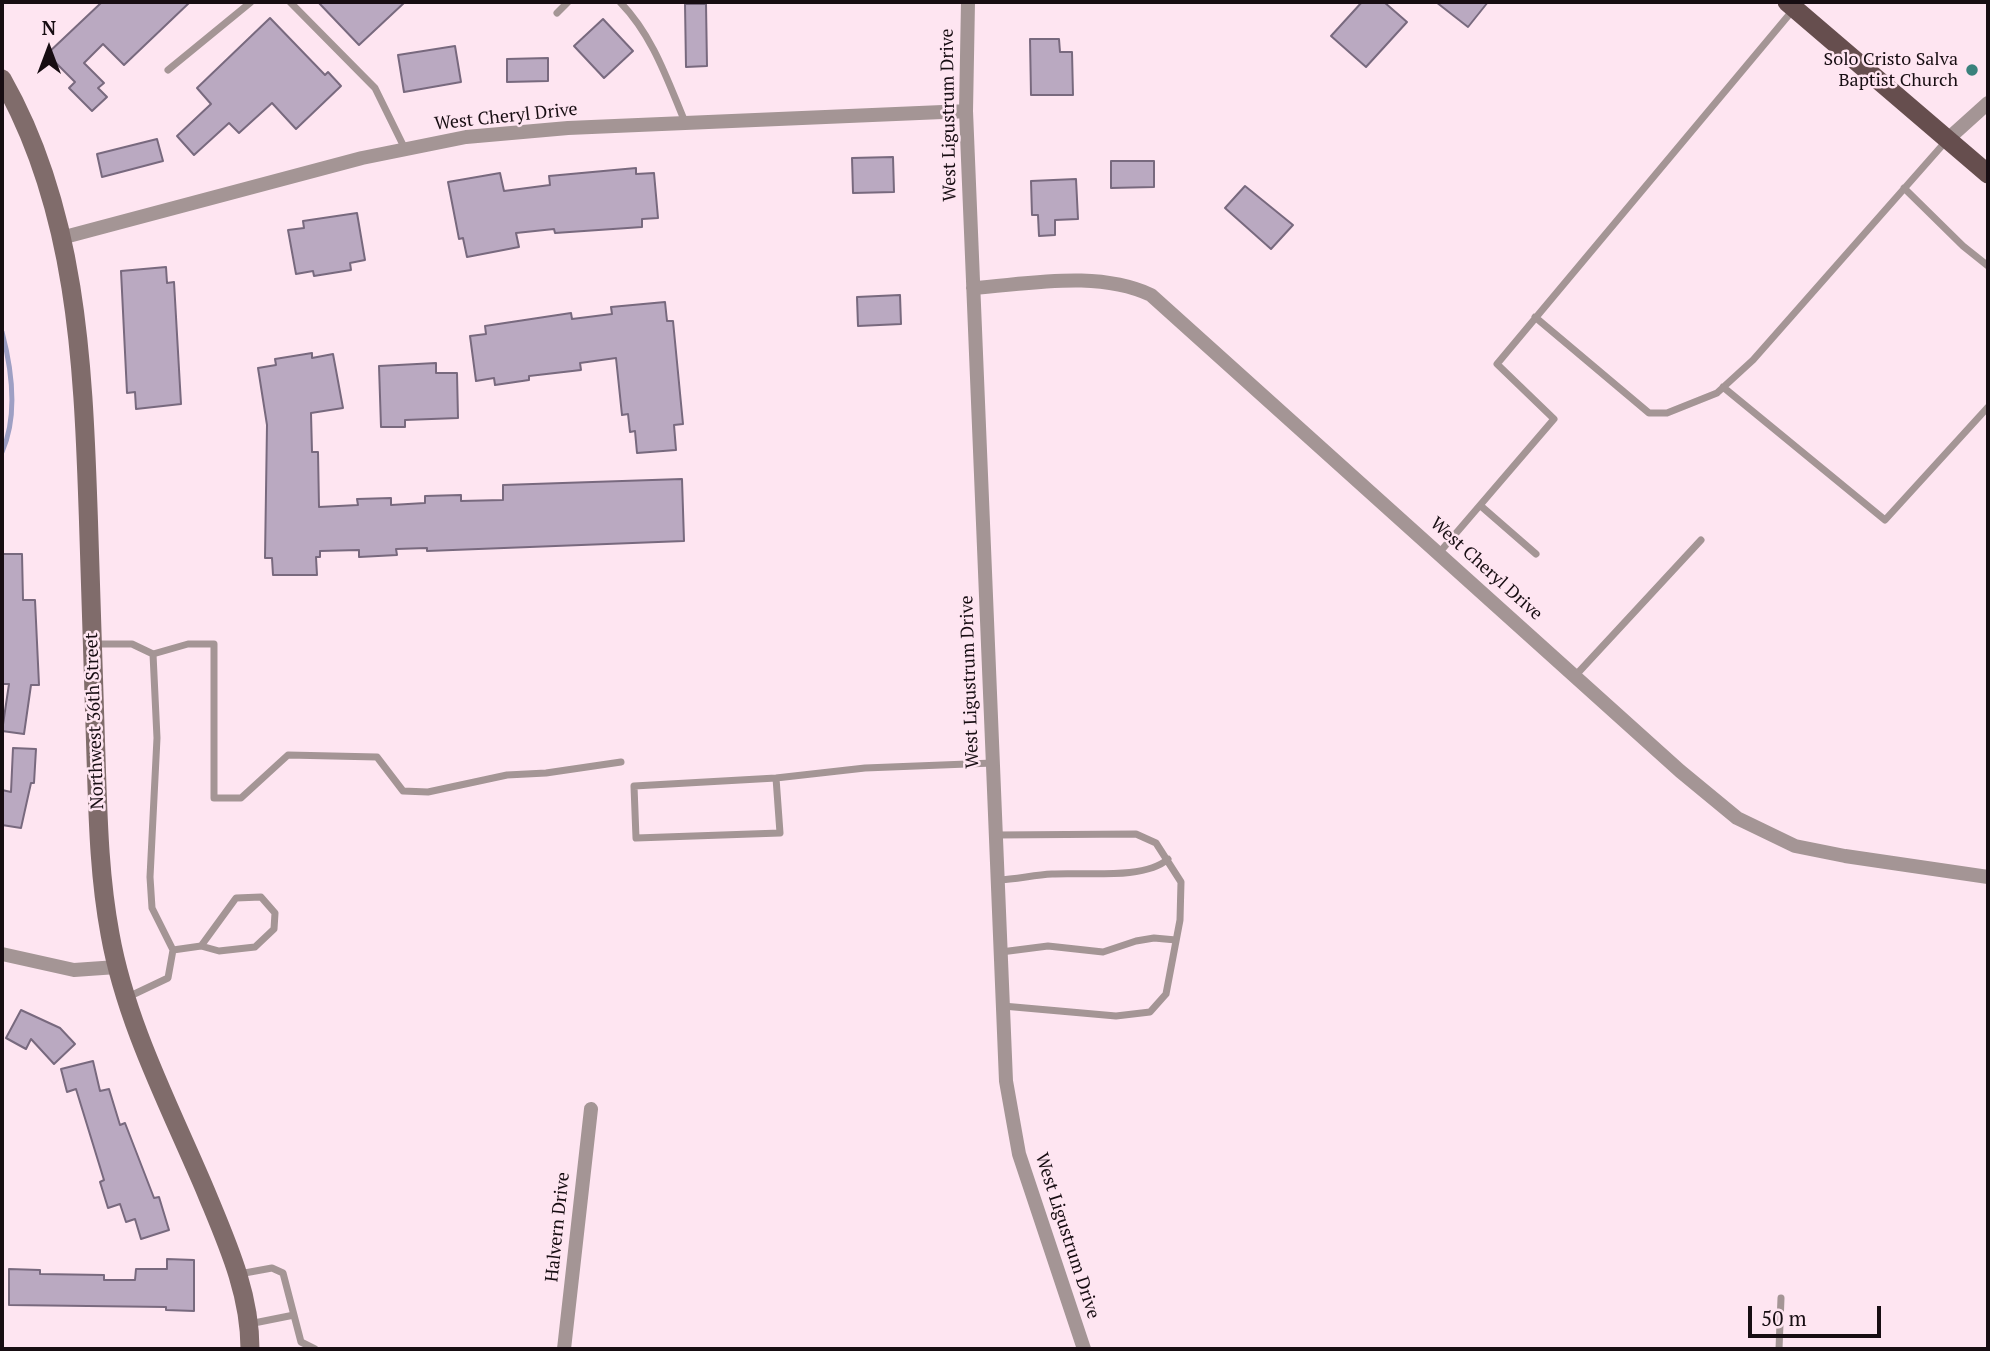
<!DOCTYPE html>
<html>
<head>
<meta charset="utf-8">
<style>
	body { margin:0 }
	#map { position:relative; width:1990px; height:1351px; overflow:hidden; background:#fee5f1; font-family:"PT Serif",serif }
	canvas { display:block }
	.frame { position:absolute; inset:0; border:4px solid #170d12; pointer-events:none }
	.north { position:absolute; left:14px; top:14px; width:70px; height:70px; -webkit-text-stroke:5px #fee5f1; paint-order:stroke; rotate:0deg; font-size:19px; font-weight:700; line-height:28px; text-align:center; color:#170d12 }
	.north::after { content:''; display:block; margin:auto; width:24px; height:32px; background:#170d12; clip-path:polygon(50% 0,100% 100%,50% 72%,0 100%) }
	.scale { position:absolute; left:1748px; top:1306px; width:133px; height:32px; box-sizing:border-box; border:4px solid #170d12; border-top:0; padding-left:9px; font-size:21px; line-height:24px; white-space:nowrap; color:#170d12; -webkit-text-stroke:5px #fee5f1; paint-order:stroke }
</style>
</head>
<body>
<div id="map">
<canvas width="1990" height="1351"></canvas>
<div class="frame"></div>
<div class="north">N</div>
<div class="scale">50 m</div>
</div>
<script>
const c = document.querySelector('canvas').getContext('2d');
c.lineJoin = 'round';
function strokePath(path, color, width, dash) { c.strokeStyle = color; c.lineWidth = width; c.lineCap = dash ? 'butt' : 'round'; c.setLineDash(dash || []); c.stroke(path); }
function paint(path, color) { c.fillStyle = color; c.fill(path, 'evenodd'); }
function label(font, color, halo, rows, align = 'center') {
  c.font = font + ' "PT Serif",serif'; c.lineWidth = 5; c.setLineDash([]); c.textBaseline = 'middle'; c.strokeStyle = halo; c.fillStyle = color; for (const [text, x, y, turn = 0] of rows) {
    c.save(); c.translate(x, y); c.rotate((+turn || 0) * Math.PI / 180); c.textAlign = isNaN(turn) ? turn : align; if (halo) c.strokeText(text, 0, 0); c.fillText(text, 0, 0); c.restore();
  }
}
strokePath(new Path2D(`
	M2 332C12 370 18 416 2 452`), '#9e9fc4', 5);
const building = new Path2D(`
	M102 2H190L124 65 103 44 84 63 104 83 98 88 107 97 92 111 69 88 75 82 47 54Z
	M318 2H405L359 45Z
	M1362 2H1384L1407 22 1366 67 1331 36Z
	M1436 2H1488L1468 27Z
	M685 4H706L707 66 686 67Z
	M270 18 325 75 328 72 341 86 296 129 272 103 239 133 229 123 194 155 177 136 211 104 197 88Z
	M603 19 633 51 604 78 574 46Z
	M1030 39H1059L1060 52H1072L1073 95H1031Z
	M455 46 461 82 404 92 398 55Z
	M548 58V81L507 82V59Z
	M157 139 163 161 102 177 97 154Z
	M893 157 894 192 853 193 852 158Z
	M1111 161H1154V187L1111 188Z
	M636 168V174L654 173 658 218 642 219V227L555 233 554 229 516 233 519 247 467 257 463 238 459 239 448 182 500 173 504 191 550 185 549 176Z
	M1076 179 1078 219 1055 220V235L1039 236 1038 215H1032L1031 181Z
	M1245 186 1293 225 1271 249 1225 208Z
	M357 213 365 260 350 263 351 270 314 276 313 271 296 274 288 230 304 228 303 221Z
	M166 267 167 283 174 282 181 404 136 409 135 392 127 393 121 271Z
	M900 295 901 324 858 326 857 297Z
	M665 302 667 321H673L683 424 674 425 676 450 637 453 635 431 630 432 628 414 622 415 616 358 580 363 581 370 529 376V380L495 385 494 378 476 381 470 336 486 334 485 326 571 313 572 319 612 314 611 307Z
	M312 353V358L333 354 343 408 311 413 312 452H318L319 507 358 505 357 499 391 498V505L425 503V496L461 495V501L503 500V485L682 479 684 541 427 551V548L396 549 397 555 359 557V550L320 551V557H316L317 575H273L272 558H265L267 425 258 368 276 365 275 359Z
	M436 363V373H457L458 418 405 420V427H381L379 366Z
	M2 554H22L23 600H35L39 685H31L24 734 2 731 9 684H2Z
	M13 748 36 749 34 783H31L21 828 2 825V790L11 792Z
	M21 1010 60 1028 75 1044 54 1064 31 1039 26 1049 6 1038Z
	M93 1061 100 1091 109 1089 120 1125 125 1123 154 1198 159 1197 169 1230 141 1239 135 1219 126 1222 120 1204 108 1208 100 1182 104 1180 76 1089 67 1092 61 1069Z
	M167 1259 194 1260V1311L166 1310V1307L9 1305V1269L40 1270V1274L104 1275V1280H135L136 1269H167Z`);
paint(building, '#baa9c1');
strokePath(building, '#78697e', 2);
strokePath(new Path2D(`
	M290 2 375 88 405 149
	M620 2C653 36 667 79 685 122
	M557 13 568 2
	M168 70 251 2
	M1904 188 1963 246 1988 266
	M1535 317 1649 413H1667L1717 393 1753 360 1947 140
	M1723 387 1885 520 1988 407
	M1482 507 1536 554
	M1439 553 1554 419 1497 364 1793 10
	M93 644H132L153 654 157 738 150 877 152 908 173 950 168 978 128 997
	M153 654 188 644H214V798H241L288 755 377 757 403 791 428 792 507 775 546 773 621 762
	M1575 676 1701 540
	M776 778 780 833 636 838 634 786 776 778 865 768 993 763
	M997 835 1136 834 1156 843 1181 882 1180 920 1166 994 1150 1012 1116 1016 1003 1006
	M998 880C1017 879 1034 875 1052 874 1083 872 1145 880 1168 859
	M173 950 201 946 236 898 261 897 275 913 274 929 255 947 219 951 201 946
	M1001 952 1048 946 1103 952 1136 941 1154 938 1176 940
	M239 1274 272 1268 283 1273 301 1342 315 1349
	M249 1324 294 1315
	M1779 1349 1781 1298`), '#a49595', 7);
strokePath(new Path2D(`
	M968 2 966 111 1006 1081 1019 1154 1084 1349
	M1948 139 1988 103
	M61 238 362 158 466 137 568 128 966 111
	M973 288C1031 284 1097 270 1151 295L1680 771 1737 818 1795 846 1845 856 1988 877
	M2 954 74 970 117 967
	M564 1349 591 1109`), '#a49595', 14);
strokePath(new Path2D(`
	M2 79C76 209 83 361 88 507 91 590 93 673 96 757 98 816 99 875 110 934 126 1024 171 1109 206 1192 227 1243 250 1293 250 1349`), '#806c6b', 19);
strokePath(new Path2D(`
	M1787 2 1988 174`), '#664e4e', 19);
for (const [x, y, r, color] of [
	[1972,70,7,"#3a817c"]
]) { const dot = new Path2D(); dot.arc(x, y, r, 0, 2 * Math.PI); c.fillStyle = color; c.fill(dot); strokePath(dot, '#fee5f1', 2.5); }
label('18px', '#170d12', '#fee5f1', [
	["Solo Cristo Salva",1958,60],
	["Baptist Church",1958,81]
], 'right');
label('18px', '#170d12', '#fee5f1', [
	["West Ligustrum Drive",949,115,-91],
	["West Cheryl Drive",506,117,-6],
	["West Cheryl Drive",1486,569,42],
	["West Ligustrum Drive",970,682,-92],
	["Northwest 36th Street",95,721,-92],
	["Halvern Drive",558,1227,-84],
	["West Ligustrum Drive",1067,1236,72]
]);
</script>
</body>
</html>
